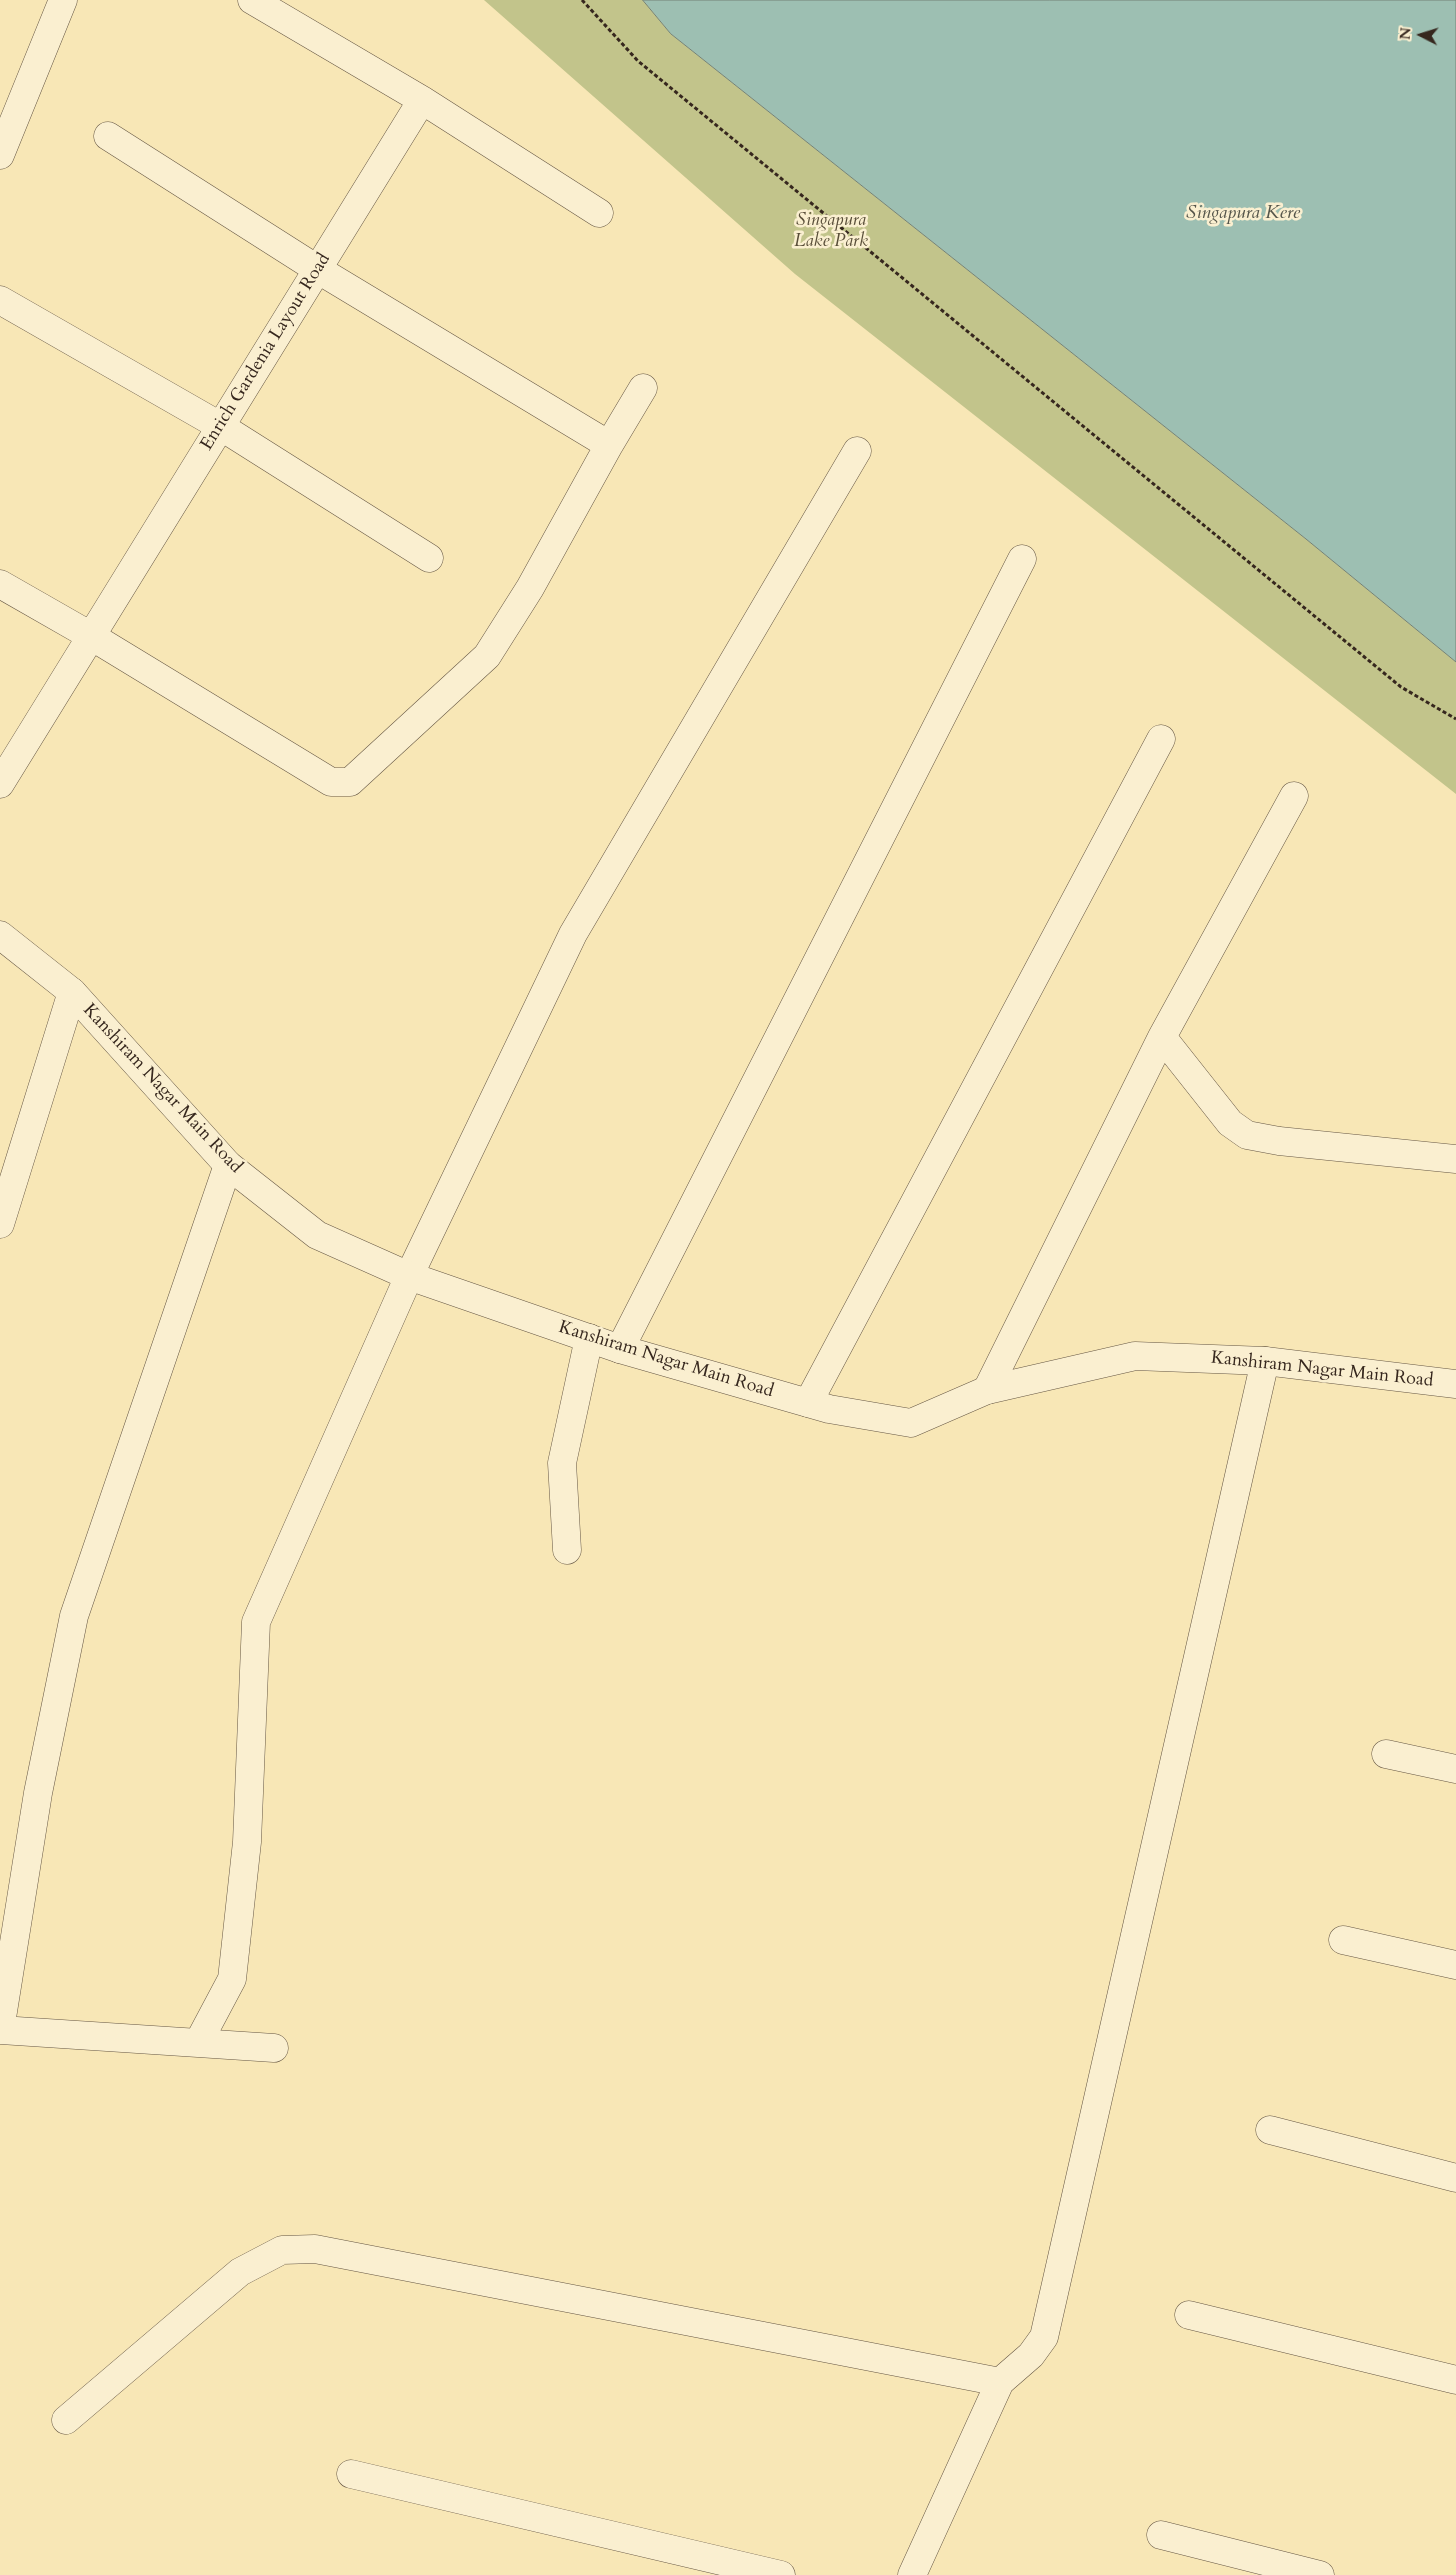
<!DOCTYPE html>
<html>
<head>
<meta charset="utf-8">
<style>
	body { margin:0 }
	#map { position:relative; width:1456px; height:2575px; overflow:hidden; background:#f8e7b6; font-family:Cardo,serif }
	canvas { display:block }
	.north { position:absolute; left:1396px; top:10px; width:50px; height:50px; -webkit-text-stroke:4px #faefd0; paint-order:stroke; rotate:275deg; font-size:14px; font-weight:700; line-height:20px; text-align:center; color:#36271e }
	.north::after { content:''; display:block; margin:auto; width:18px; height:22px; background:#36271e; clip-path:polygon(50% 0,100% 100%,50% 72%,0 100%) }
</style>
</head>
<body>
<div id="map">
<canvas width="1456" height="2575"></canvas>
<div class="north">N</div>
</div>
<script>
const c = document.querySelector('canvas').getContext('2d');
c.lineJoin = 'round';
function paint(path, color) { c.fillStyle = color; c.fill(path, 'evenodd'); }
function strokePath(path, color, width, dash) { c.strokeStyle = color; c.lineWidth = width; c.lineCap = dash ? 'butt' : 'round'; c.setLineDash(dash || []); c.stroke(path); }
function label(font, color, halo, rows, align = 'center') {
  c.font = font + ' Cardo,serif'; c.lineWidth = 5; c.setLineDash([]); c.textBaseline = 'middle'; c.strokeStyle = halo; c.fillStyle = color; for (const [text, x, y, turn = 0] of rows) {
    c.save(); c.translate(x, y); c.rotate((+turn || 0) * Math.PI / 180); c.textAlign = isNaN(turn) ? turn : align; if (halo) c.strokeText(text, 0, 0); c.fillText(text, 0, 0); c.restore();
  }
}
paint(new Path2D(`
	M484 0H643L671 34 1306 539 1456 662V794L795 274Z`), '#c2c48b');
const water = new Path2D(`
	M643 0H1456V662L1306 539 671 34Z`);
paint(water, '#9dbfb2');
strokePath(water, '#748277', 1);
const minor = new Path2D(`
	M252 0 422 100
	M108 136 317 269 609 445
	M0 155 63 0
	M0 300 220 426 429 558
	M0 584 91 636 331 782H350L487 656 530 588 609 445 643 388
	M0 784 422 100 599 213
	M1162 1037 1230 1123 1247 1135 1279 1141 1456 1159
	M0 1224 72 992
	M620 1349 1022 559
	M987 1390 1162 1037 1294 796
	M808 1403 1161 739
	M567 1550 562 1463 589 1338
	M1386 1754 1456 1769
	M1343 1940 1456 1965
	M0 2030 38 1793 74 1616 228 1165
	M1 2030 274 2048
	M198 2043 232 1979 247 1842 256 1622 409 1276 573 934 857 451
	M1270 2130 1456 2178
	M1189 2315 1456 2380
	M66 2420 240 2272 282 2250 315 2249 1000 2382
	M351 2474 781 2575
	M1161 2535 1320 2575
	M912 2575 1000 2382 1031 2355 1044 2337 1265 1361`);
const tertiary = new Path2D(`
	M0 935 72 992 228 1165 317 1235 409 1276 620 1349 829 1409 911 1423 987 1390 1135 1356 1265 1361 1456 1384`);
strokePath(minor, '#665744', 29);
strokePath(tertiary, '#665744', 29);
strokePath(new Path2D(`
	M582 0 638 61 1401 687 1456 719`), '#36271e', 3, [4, 2.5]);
strokePath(minor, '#faefd0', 28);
strokePath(tertiary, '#faefd0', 28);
label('italic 18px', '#594e39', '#faefd0', [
	["Singapura",831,221],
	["Lake Park",831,242]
]);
label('18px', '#36271e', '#faefd0', [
	["Enrich Gardenia Layout Road",266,352,-58],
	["Kanshiram Nagar Main Road",162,1089,47],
	["Kanshiram Nagar Main Road",666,1360,17],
	["Kanshiram Nagar Main Road",1322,1370,6]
]);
label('italic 19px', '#55554a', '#faefd0', [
	["Singapura Kere",1243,214]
]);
</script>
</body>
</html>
